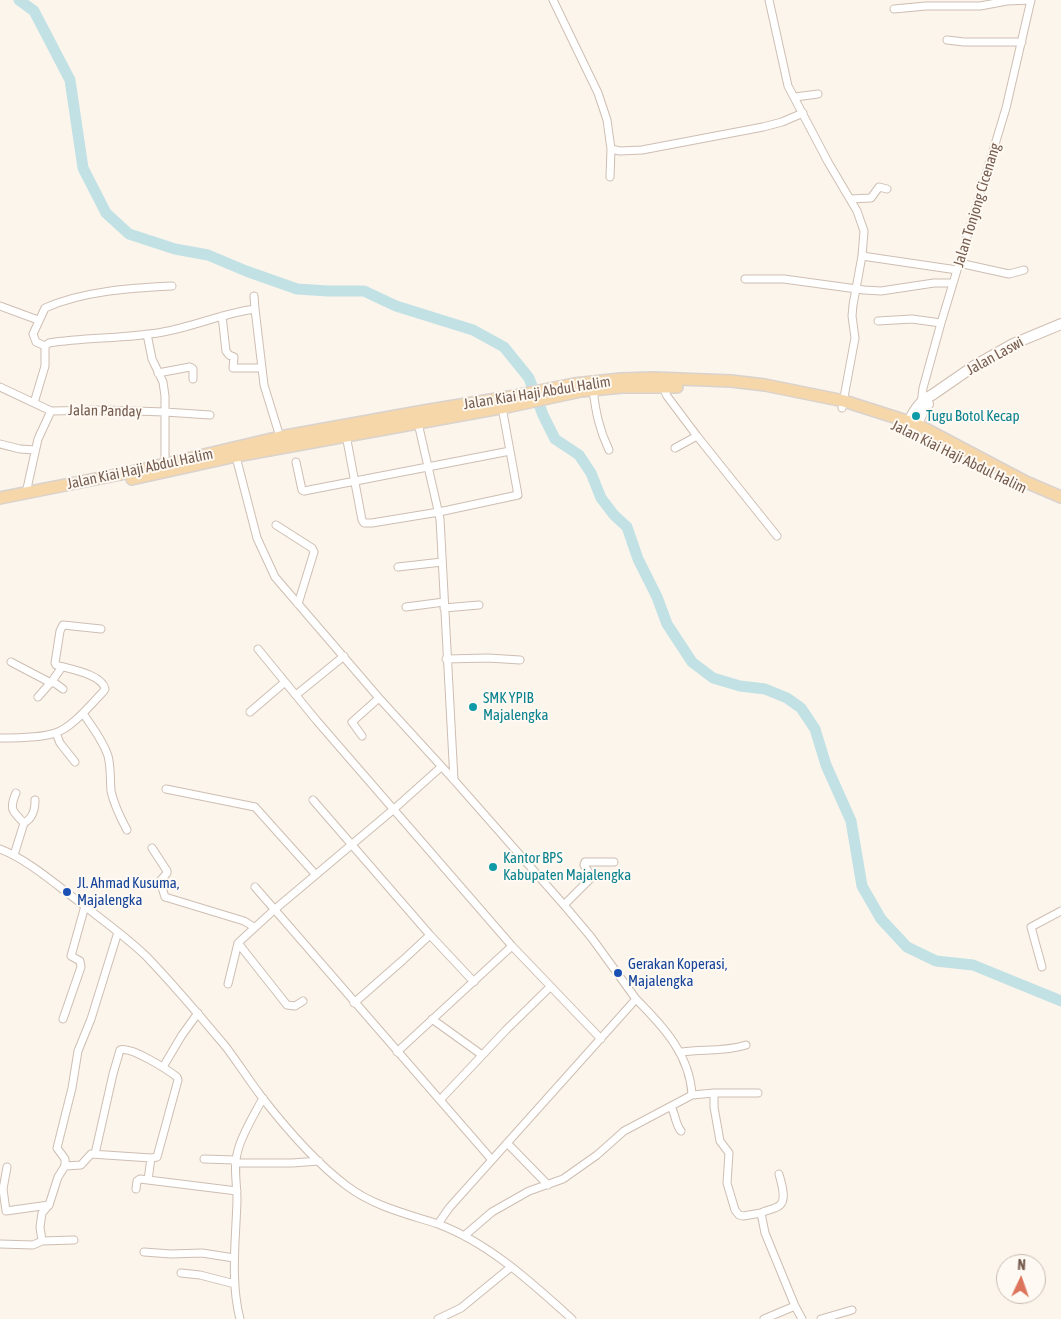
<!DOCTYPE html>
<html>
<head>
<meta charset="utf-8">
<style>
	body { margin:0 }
	#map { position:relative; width:1061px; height:1319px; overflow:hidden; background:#fcf5ec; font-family:"Asap Condensed",sans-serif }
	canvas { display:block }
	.north { position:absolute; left:996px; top:1254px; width:50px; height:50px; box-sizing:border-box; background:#fefaf3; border:1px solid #c8bbb2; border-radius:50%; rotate:3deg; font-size:14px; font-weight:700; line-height:20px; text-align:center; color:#765d50 }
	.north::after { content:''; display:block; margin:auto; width:18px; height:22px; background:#dc755b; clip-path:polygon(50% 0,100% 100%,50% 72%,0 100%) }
</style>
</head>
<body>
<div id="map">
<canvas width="1061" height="1319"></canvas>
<div class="north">N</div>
</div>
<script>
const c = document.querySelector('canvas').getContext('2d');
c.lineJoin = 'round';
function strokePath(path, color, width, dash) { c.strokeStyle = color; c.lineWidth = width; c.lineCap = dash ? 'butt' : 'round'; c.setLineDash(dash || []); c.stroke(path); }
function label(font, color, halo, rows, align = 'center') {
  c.font = font + ' "Asap Condensed",sans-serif'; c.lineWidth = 4; c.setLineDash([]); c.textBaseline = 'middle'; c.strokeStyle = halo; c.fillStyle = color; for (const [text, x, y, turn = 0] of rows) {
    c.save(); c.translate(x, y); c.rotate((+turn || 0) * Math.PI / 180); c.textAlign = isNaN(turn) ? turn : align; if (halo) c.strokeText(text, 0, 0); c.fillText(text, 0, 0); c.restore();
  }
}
strokePath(new Path2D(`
	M19 0 34 11 70 80 83 168 106 213 129 234 175 249 208 255 246 271 297 289 328 291H364L396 306 473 330 504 347 529 378 543 415 555 439 579 455 591 473 601 498 614 515 627 527 638 559 657 597 667 624 692 662 713 678 740 686 765 689 787 698 801 708 815 729 826 765 851 821 862 886 881 919 907 947 936 961 973 965 1061 1001`), '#c1e1e5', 11);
const minor = new Path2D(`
	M553 0 598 93 607 120 611 149
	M769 0 788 86 828 162 857 211 864 231 862 256 853 305 852 316 855 338 842 408
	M894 9 926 6H980L1007 1 1031 0
	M947 40 964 42H1022
	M795 97 818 94
	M610 177 611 149 620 151 642 150 763 127 782 122 803 113
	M850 199 871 198 879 187 887 189
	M862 256 957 270
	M959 263 1009 274 1024 270
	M745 279H784L864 290 881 291 934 283H953
	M0 306 38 320
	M255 309 264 385 280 437
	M222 316 226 351 229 355 234 357 233 368H262
	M878 321 912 319 941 323
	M147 334 152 359 163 382 165 396V412L210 415
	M45 346 36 342 33 334 45 308C83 291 131 288 172 286
	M158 373 190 367 193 369V379
	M0 387 51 411 104 410 165 412V464
	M663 387 667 396 697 436 675 448
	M593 390C596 413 599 429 609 450
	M34 403 45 366V346L49 343C87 337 125 339 163 332 195 326 224 313 255 309L254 296
	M921 404 923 388 941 323 1006 108 1031 0
	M418 423 440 519 454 780
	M346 435 362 520 364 523H372L439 512 518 495 502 407
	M697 436 777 536
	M0 444 20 449 35 450
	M296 462 302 490 304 491 510 451
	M26 493 38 439 51 411
	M276 525 312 548 314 552 298 604
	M398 567 442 562
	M406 607 444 602
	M444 608 479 605
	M258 649 317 721 512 946 601 1039
	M446 659 488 658 520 660
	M11 662 51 683
	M52 681 63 689
	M296 695 344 656
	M38 697 52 681 62 667
	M250 712 285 682
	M83 713C91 726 103 740 108 756 111 767 110 779 111 791 114 805 120 817 127 830
	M56 733 60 743 75 762
	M362 736 352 722 379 698
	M0 738C15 738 42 738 55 733 72 728 91 704 103 692L105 689C102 674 69 669 56 665L55 663 60 631 63 625 101 629
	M166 789 255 807 316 875
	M313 800 430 935 474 982
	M24 823C33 818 35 810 35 800
	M152 848 167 871V873L160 881 165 897 244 921 254 927
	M0 849C28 860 54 883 78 901 101 919 125 936 146 956 174 985 200 1016 226 1047 238 1063 249 1080 261 1096 285 1127 316 1163 347 1186 373 1206 407 1214 438 1224L449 1208 636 999 591 937 564 905 454 780 379 698 275 577 257 538 235 453
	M14 855 24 823C12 811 9 809 16 793
	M255 887 492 1160
	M564 905 590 879V874L584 865 585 862H614
	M1042 967 1031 927 1061 911
	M228 984 238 943
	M303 1001 295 1006 287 1005 238 943 274 910 394 809 441 767
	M354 1003 403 960 430 935
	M63 1019 81 967 80 961 71 956 85 906
	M432 1019 482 1055
	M397 1052 512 946
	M682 1052C703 1049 724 1052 746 1045
	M163 1067 182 1035 198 1013
	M714 1093V1107L720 1141 729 1153 727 1183 735 1210 739 1215 743 1216 761 1213
	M692 1095 714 1093H758
	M440 1100 506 1030 550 987
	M671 1107C676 1115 675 1124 681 1131
	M507 1143 548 1185
	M204 1159 235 1160
	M235 1163H292L319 1161
	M65 1166 81 1165 91 1154 151 1158 157 1157 178 1080 177 1077C168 1070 131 1046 120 1050L113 1074 95 1154
	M7 1167 3 1189 6 1211 49 1205
	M779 1174C781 1182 787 1199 780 1205 776 1209 766 1210 761 1213L765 1233 795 1306 802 1319
	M148 1180 151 1158
	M136 1189 137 1181 140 1179 237 1191
	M438 1224C489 1243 532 1283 572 1319
	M464 1236 492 1212 529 1191 563 1179 597 1155 624 1131 692 1095C690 1055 663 1026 636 999
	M42 1241 40 1227 42 1213 49 1205 58 1177 65 1166V1159L57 1148 72 1088 78 1051 91 1019 118 932
	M0 1244 33 1245 42 1241 74 1240
	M144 1252 171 1254 202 1253 234 1258
	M181 1273 200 1275 235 1284
	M240 1319C230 1280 236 1239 237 1200 237 1183 233 1166 238 1150 243 1132 254 1115 263 1098
	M438 1319 461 1308 511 1267
	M764 1319 795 1306
	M821 1319 852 1310`);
const secondary = new Path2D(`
	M905 428C912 416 918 401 932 395L974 366 1013 344 1061 324
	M913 432 922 413 928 404`);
const primary = new Path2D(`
	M132 479 236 456 511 406 581 391 622 387H677
	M0 498 136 471 280 437 424 411 509 397 574 384 621 379 654 378 731 381 765 385 844 401 916 424 1026 482 1061 497`);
strokePath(minor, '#cebeb2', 9);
strokePath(secondary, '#d0beb0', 12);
strokePath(primary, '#d9d2ce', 14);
strokePath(minor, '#fff', 7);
strokePath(secondary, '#fff', 10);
strokePath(primary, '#f5d7aa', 11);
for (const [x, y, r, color] of [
	[916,416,5,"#0f9aa8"],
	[473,707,5,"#0f9aa8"],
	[493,867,5,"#0f9aa8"],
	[67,892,5,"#1a4fb4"],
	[618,973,5,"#1a4fb4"]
]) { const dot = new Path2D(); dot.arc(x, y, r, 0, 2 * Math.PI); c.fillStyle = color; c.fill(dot); strokePath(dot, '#fefaf3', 2); }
label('15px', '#765d50', '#fefaf3', [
	["Jalan Tonjong Cicenang",977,205,-73],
	["Jalan Laswi",995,356,-29],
	["Jalan Kiai Haji Abdul Halim",537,393,-9],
	["Jalan Panday",105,411,1],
	["Jalan Kiai Haji Abdul Halim",959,457,26],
	["Jalan Kiai Haji Abdul Halim",140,469,-12]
]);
label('15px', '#0d838f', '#fefaf3', [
	["Tugu Botol Kecap",926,416],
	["SMK YPIB",483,698],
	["Majalengka",483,715],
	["Kantor BPS",503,858],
	["Kabupaten Majalengka",503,875]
], 'left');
label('15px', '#164399', '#fefaf3', [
	["Jl. Ahmad Kusuma,",77,883],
	["Majalengka",77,900],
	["Gerakan Koperasi,",628,964],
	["Majalengka",628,981]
], 'left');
</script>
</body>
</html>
